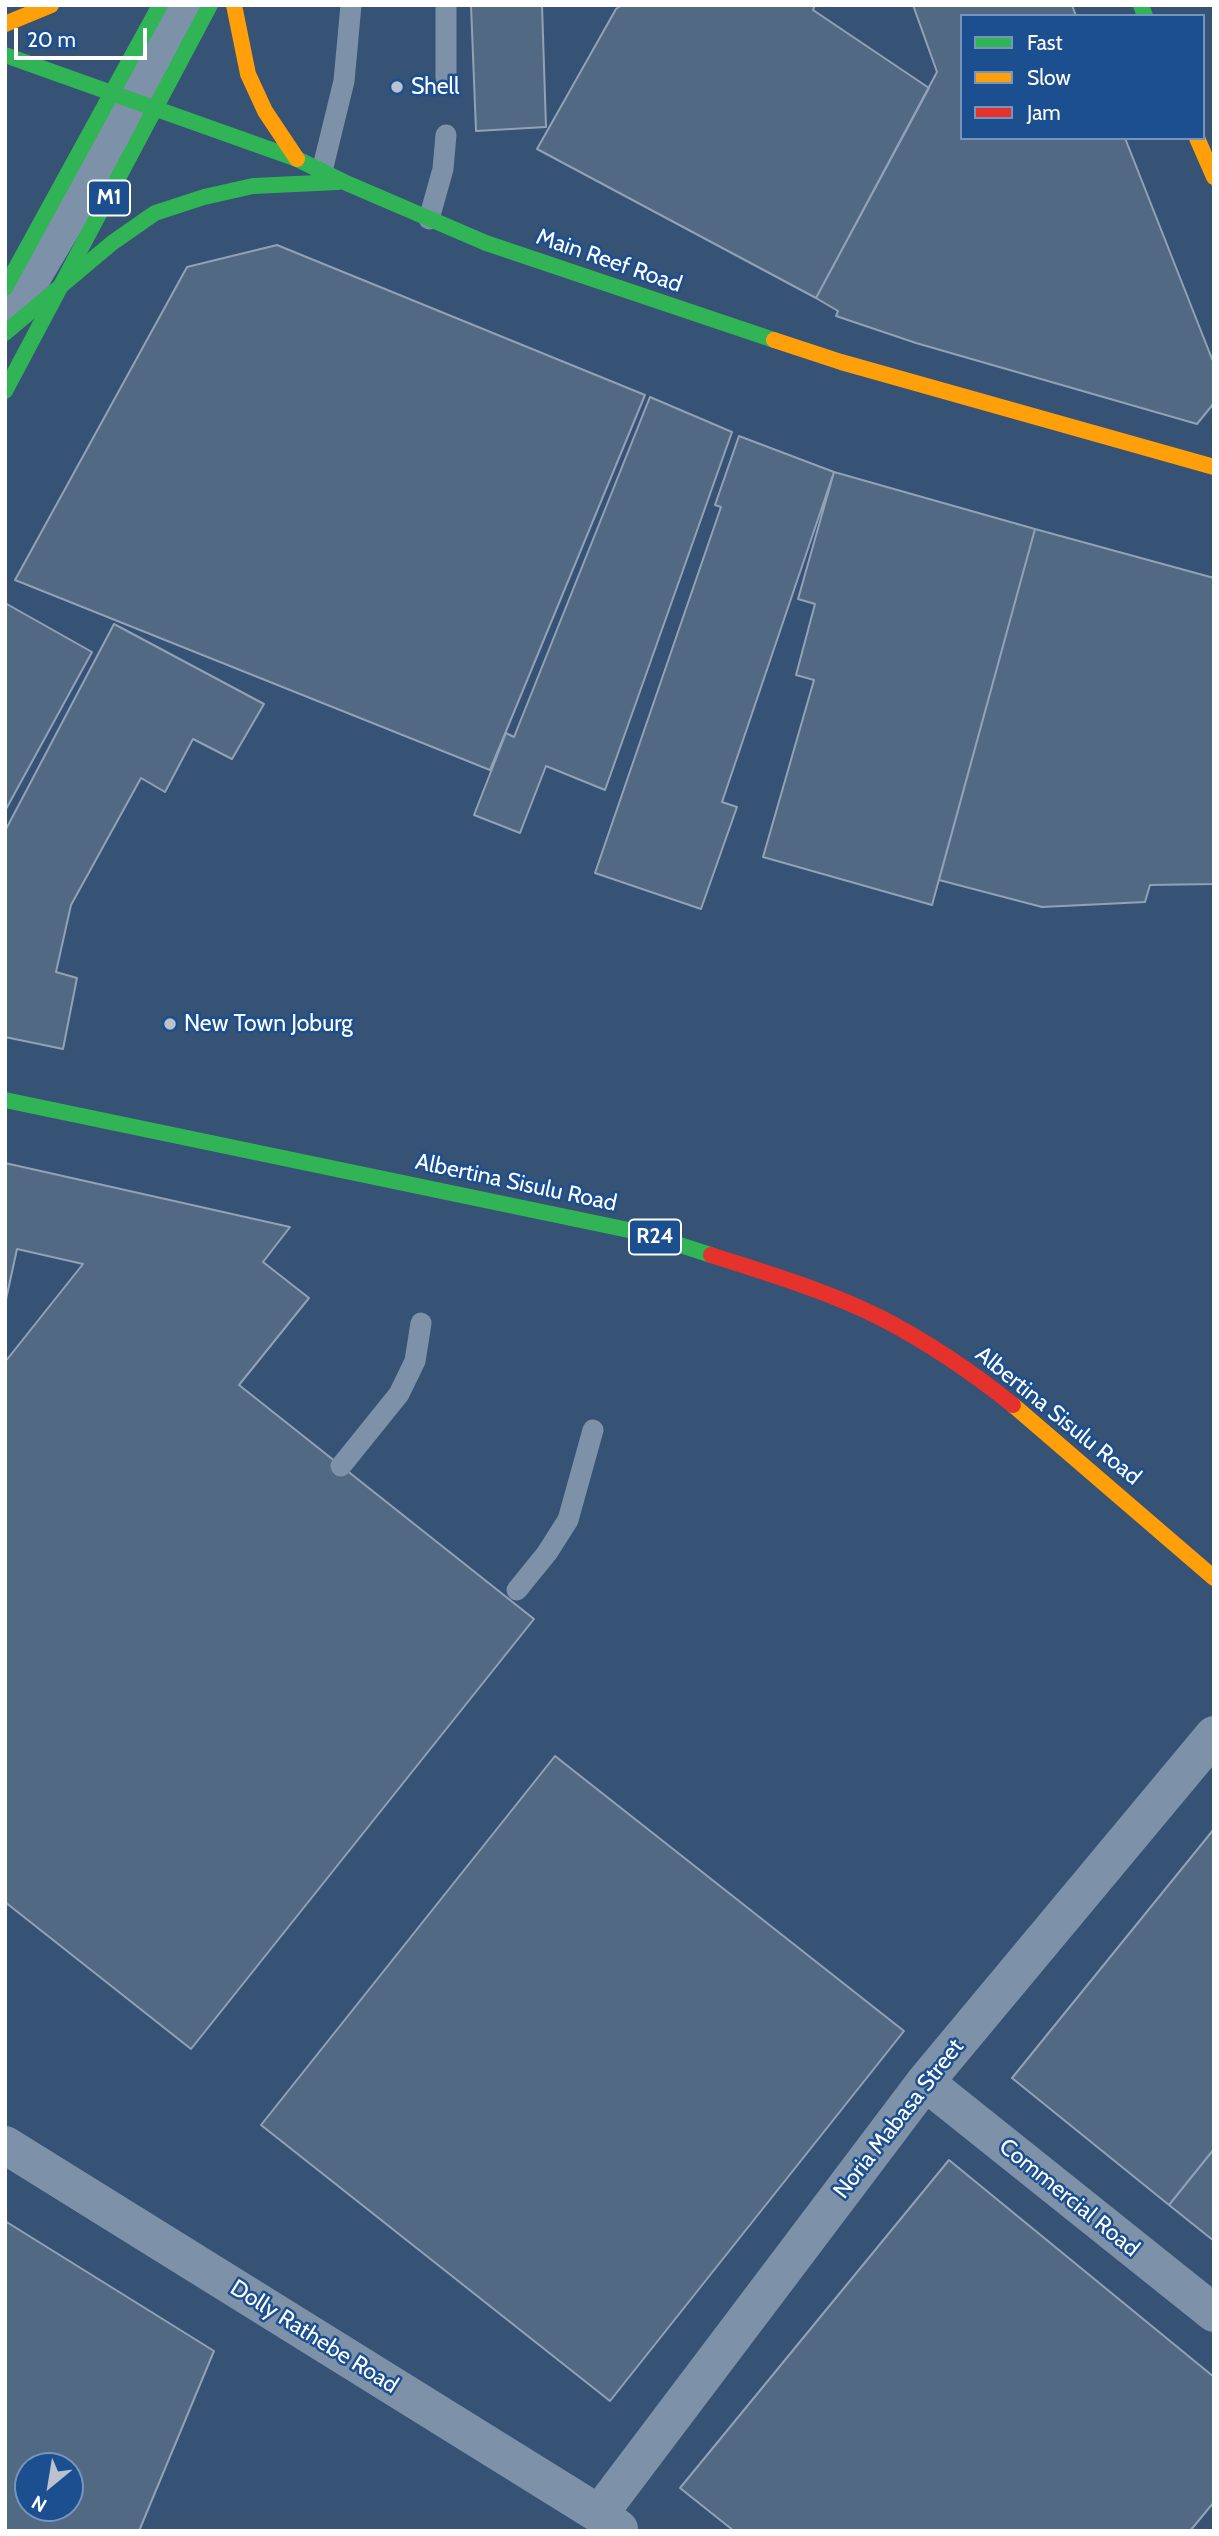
<!DOCTYPE html>
<html>
<head>
<meta charset="utf-8">
<style>
	body { margin:0 }
	#map { position:relative; width:1219px; height:2536px; overflow:hidden; background:#365274; font-family:Cabin,sans-serif }
	canvas { display:block }
	.frame { position:absolute; inset:0; border:7px solid #fff; pointer-events:none }
	.legend { position:absolute; left:960px; top:14px; width:245px; height:126px; box-sizing:border-box; background:#1b4f8f; border:2px solid #7695bc; margin:0; padding:9px 12px; list-style:none; font-size:21px; color:#fff }
	.legend li { display:flex; align-items:center; gap:14px; height:35px }
	.legend b { width:35px; border:2px solid #7695bc }
	.north { position:absolute; left:14px; top:2452px; width:70px; height:70px; box-sizing:border-box; background:#1b4f8f; border:2px solid #7695bc; border-radius:50%; rotate:210deg; font-size:19px; font-weight:700; line-height:28px; text-align:center; color:#fff }
	.north::after { content:''; display:block; margin:auto; width:24px; height:32px; background:#b9c2ce; clip-path:polygon(50% 0,100% 100%,50% 72%,0 100%) }
	.scale { position:absolute; left:14px; top:28px; width:133px; height:32px; box-sizing:border-box; border:4px solid #fff; border-top:0; padding-left:9px; font-size:21px; line-height:24px; white-space:nowrap; color:#fff; -webkit-text-stroke:5px #1b4f8f; paint-order:stroke }
</style>
</head>
<body>
<div id="map">
<canvas width="1219" height="2536"></canvas>
<div class="frame"></div>
<ul class="legend">
<li><b style="height:9px;background:#30b455"></b>Fast</li>
<li><b style="height:9px;background:#ff9f0a"></b>Slow</li>
<li><b style="height:9px;background:#e5322d"></b>Jam</li>
</ul>
<div class="north">N</div>
<div class="scale">20 m</div>
</div>
<script>
const c = document.querySelector('canvas').getContext('2d');
c.lineJoin = 'round';
function paint(path, color) { c.fillStyle = color; c.fill(path, 'evenodd'); }
function strokePath(path, color, width, dash) { c.strokeStyle = color; c.lineWidth = width; c.lineCap = dash ? 'butt' : 'round'; c.setLineDash(dash || []); c.stroke(path); }
function label(font, color, halo, rows, align = 'center') {
  c.font = font + ' Cabin,sans-serif'; c.lineWidth = 5; c.setLineDash([]); c.textBaseline = 'middle'; c.strokeStyle = halo; c.fillStyle = color; for (const [text, x, y, turn = 0] of rows) {
    c.save(); c.translate(x, y); c.rotate((+turn || 0) * Math.PI / 180); c.textAlign = isNaN(turn) ? turn : align; if (halo) c.strokeText(text, 0, 0); c.fillText(text, 0, 0); c.restore();
  }
}
const building = new Path2D(`
	M471 5H542L546 127 476 131Z
	M622 5H815L813 10 929 88 816 298 537 149 616 9Z
	M913 5H1072L1076 16H962V138H1125L1214 364V403L1197 424 916 343 836 316 838 311 816 298 937 72Z
	M277 245 645 395 490 770 15 580 187 267Z
	M650 397 732 432 605 790 546 766 520 833 474 815 506 733 514 737Z
	M739 436 834 472 722 802 737 807 701 909 595 873 721 507 715 505Z
	M834 472 1035 529 932 905 763 857 814 680 796 675 815 604 798 599Z
	M1035 529 1214 578V884L1150 885 1145 902 1042 907 939 880Z
	M5 603 92 652 5 811Z
	M114 624 264 704 232 759 193 739 165 792 141 778 71 905 56 972 77 978 63 1049 5 1037V831Z
	M5 1163 290 1227 263 1262 309 1298 239 1385 534 1619 191 2049 5 1902V1362L83 1264 17 1249 5 1304Z
	M555 1756 904 2031 610 2401 261 2125Z
	M1214 1829V2149L1169 2205 1012 2078Z
	M1214 2149V2241L1169 2205Z
	M949 2160 1214 2377V2502L1190 2531H734L680 2488Z
	M5 2221 214 2351 139 2531H5ZM28 2466H70V2508H28Z`);
paint(building, '#526984');
strokePath(building, '#92a2b6', 2);
strokePath(new Path2D(`
	M446 5V78
	M322 171 344 81 351 5
	M429 219 443 169 446 135
	M341 1466 399 1394 415 1361 421 1323
	M517 1590 547 1553 568 1520 593 1430`), '#7d92a8', 21);
strokePath(new Path2D(`
	M13 309 135 103 185 5
	M925 2082 1214 2313
	M5 2145 599 2514 619 2529
	M599 2514 925 2082 1214 1735`), '#7d92a8', 38);
strokePath(new Path2D(`
	M1141 5 1145 16
	M5 55 297 159 344 182 486 243 774 340
	M5 333 112 243 155 213 204 197 253 186 338 182
	M5 1100 643 1233 711 1255`), '#30b455', 16);
strokePath(new Path2D(`
	M234 5 248 74 265 111 297 159
	M5 24 51 5
	M1197 138 1214 177
	M774 340 841 362 1214 467
	M1013 1405 1214 1578`), '#ff9f0a', 16);
strokePath(new Path2D(`
	M711 1255C769 1274 828 1291 883 1319 929 1343 972 1372 1013 1405`), '#e5322d', 16);
strokePath(new Path2D(`
	M5 288 160 5
	M5 391 210 5`), '#30b455', 16);
for (const [x, y, r, color] of [
	[397,87,7,"#b9c2ce"],
	[170,1024,7,"#b9c2ce"]
]) { const dot = new Path2D(); dot.arc(x, y, r, 0, 2 * Math.PI); c.fillStyle = color; c.fill(dot); strokePath(dot, '#1b4f8f', 2.5); }
for (const [x, y, w] of [
	[109,198,42],
	[655,1237,52]
]) { const box = new Path2D(); box.roundRect(x - w / 2, y - 17.5, w, 35, 5); c.fillStyle = '#1b4f8f'; c.fill(box); strokePath(box, '#fff', 2); }
label('bold 21px', '#fff', null, [
	["M1",109,198],
	["R24",655,1237]
]);
label('23px', '#fff', '#1b4f8f', [
	["Shell",411,87],
	["New Town Joburg",184,1024]
], 'left');
label('23px', '#fff', '#1b4f8f', [
	["Main Reef Road",609,261,19],
	["Albertina Sisulu Road",516,1183,12],
	["Albertina Sisulu Road",1058,1416,39],
	["Noria Mabasa Street",899,2119,-52],
	["Commercial Road",1069,2198,39],
	["Dolly Rathebe Road",314,2337,32]
]);
</script>
</body>
</html>
